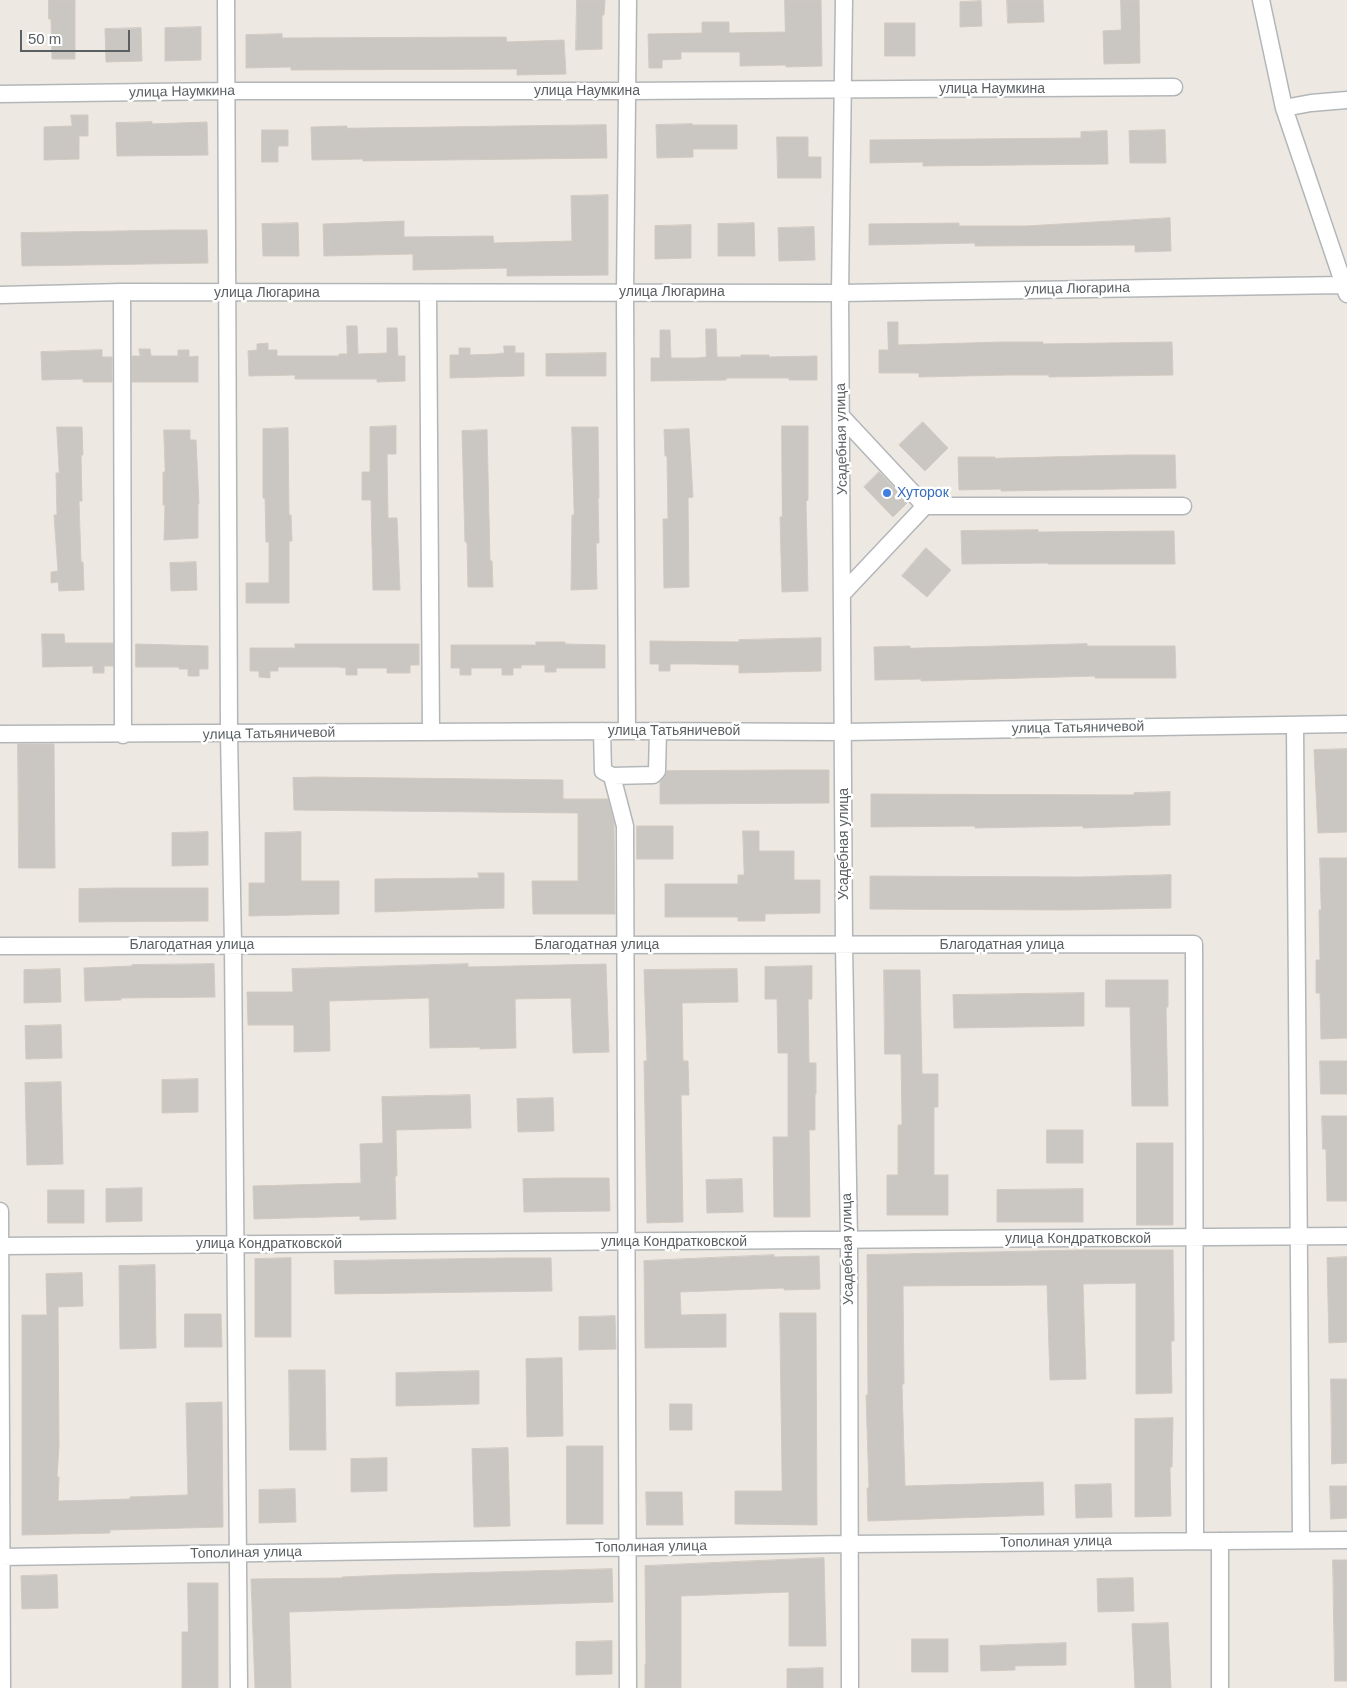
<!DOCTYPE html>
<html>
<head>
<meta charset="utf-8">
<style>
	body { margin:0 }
	#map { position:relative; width:1347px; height:1688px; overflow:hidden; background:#ede9e2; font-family:Helvetica,sans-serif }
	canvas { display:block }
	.scale { position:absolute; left:20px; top:30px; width:110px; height:22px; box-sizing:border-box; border:2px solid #5a5f62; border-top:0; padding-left:6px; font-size:15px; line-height:18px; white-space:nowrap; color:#5a5f62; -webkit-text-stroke:4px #fff; paint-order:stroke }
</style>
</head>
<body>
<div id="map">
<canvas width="1347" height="1688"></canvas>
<div class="scale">50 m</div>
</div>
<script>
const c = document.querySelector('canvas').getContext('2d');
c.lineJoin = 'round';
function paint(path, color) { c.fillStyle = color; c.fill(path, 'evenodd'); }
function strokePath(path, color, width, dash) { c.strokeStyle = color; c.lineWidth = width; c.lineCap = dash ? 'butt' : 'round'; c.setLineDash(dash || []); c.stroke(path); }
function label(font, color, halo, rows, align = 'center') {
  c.font = font + ' Helvetica,sans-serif'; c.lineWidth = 5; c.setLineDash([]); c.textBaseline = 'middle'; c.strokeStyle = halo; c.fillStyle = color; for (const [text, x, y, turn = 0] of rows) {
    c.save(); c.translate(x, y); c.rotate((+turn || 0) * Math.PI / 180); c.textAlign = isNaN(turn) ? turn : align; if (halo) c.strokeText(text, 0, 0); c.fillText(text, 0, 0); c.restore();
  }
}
const building = new Path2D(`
	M49 0H75V59H52L51 19H49Z
	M577 0H605L604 15H602V49L576 50Z
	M785 0H821L822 66 786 67V65L740 66V52H681V59L662 60V68H649L648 34 702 33V22H729V33L785 32Z
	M1007 0H1043L1044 22 1008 23Z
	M1121 0H1139L1140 63 1104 64 1103 31 1121 30Z
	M981 1 982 26 960 27V2Z
	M885 23H915V56H885Z
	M201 27V60L165 61V28Z
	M141 28 142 61 106 62 105 29Z
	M282 34V38L506 37 507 42 564 40 566 74 517 75V69L291 70V67L246 68V35Z
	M71 115H88V136H79V159L44 160V127L72 126Z
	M152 122V124L207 122 208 155 117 156 116 123Z
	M692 124V125H737V149H693V157L657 158 656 125Z
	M606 125 607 158 363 161V159L312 160 311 127 347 126V128Z
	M262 130H288V146H278V162H262Z
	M1165 130 1166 163H1130L1129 131Z
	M1107 131 1108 164 923 166V162L870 163V140L1081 138V132Z
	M777 137H808V157H821V178H778Z
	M608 195V275L507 276V268L413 270V254L324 256 323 224 404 221V237L493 236 494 243 572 241 571 196Z
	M1170 218 1171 251 1135 252V245L975 246V243L869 245V224L959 223V226H1025Z
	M298 223 299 256H263L262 224Z
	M754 223 755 256H718V224Z
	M691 225V258L655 259V226Z
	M814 227 815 260 779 261 778 228Z
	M176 230H207L208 263 22 266 21 233Z
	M888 322H898V345L1001 342H1043V344L1172 342 1173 375 1049 377V375H1008L919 377V373H879V350H888Z
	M347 326H357L358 354 387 353V328H397L398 356H405V381L377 382V379H295V375L249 376 248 351 257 350V344L268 343V350H277V356H339V354H347Z
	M706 329H716L717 357H741V355H769V357L817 356V380H789V378H726V380L651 381V358H660V330H670L671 358H697L706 357Z
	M504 346H515V353H524V376L450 378V355H459V348H470V355L496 354 504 353Z
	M139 349H150L151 356H178V350H189V357L198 356V382H132V356H140Z
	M102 350V357H112V382H83V379L42 380 41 352Z
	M606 353V376H546V354Z
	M923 422 948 448 925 471 899 445Z
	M396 426V454H387L388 518H397L400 590H373L371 500H362V472H370V427Z
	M782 426H808V500L806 501 808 591 782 592 780 517H782Z
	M57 427H82L83 455H81L82 501H79L81 562H83L84 590 59 591 58 582 51 583V572L58 571 54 515H57L56 473H59Z
	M572 427H598L599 498H598L599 543H596L597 589 571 590 572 515H574Z
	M288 428 289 515H291L292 541H289V603H246V583H269V542H266L265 498H263V429Z
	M689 429 693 497 688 498 689 587 664 588 663 519H668L667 456H665L664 430Z
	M164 430H190V440H196L199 504H198V538L164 540 165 505H163V472H165Z
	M487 430 490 561H492L493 587H468L467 542H465L462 431Z
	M1128 455H1175L1176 488 1001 491V489L959 490 958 457H995V458Z
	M879 472 908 502 893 517 864 487Z
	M1038 530V532L1174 531 1175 564H1048V563L962 564 961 531Z
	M926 548 951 570 927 597 902 576Z
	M196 562 197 590 171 591 170 563Z
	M42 634H64L65 643H113V666H104V673H93V666L43 667Z
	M821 638V671L739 673V665L696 664H670V671H659V664H650V641L739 642V640Z
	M536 642H565V644L605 645V668H556V672H545V665H521V668H513V675H502V668H471V675H460V668H451V645H536Z
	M136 644 208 646V669H199V676H188V669H179V667H136Z
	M295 644H419V665H410V673H387V668H357V675H346V668L338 667H278V671H270V678L259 677V671H250V648H295Z
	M1087 644V646H1175L1176 678H1095V676L921 681V679L875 680 874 647 910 646V648Z
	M18 744H54L55 868H19Z
	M1347 749V832L1318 833 1314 750Z
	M785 770H829V803L660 804V782L664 777 667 771Z
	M317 777 563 780V799H608L614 822 615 914H533L532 881H578V813L294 810 293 778Z
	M1170 792V825L1083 828V826L975 828V826L871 827V794L1134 795V793Z
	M637 826H673V859H637Z
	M743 831H759V851H794V880H820V913L765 914V921H738V917H665V884H738V875H744Z
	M208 832V865L172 866V833Z
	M301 832V881H339V914L249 916V883H265V833Z
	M1320 858H1347V1038L1321 1039 1320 993H1316V960H1320L1319 910H1321Z
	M478 873H504V908L375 912V879L479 878Z
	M1171 875V908L1065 910 870 909V876L1080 877Z
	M115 888H208V921L79 922V889Z
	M214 964 215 997 121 998V1000L85 1001 84 968 132 966V965Z
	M468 964V967L606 964 609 1052 573 1053 571 998 515 999 516 1048 480 1049V1047L430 1048 429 998 329 1001 330 1051 294 1052V1025H248L247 992H293L292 969Z
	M812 966V999H808L809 1063H816V1094H815V1130H809L810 1217H774L773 1137H788V1053H778L777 999H765V967Z
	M60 969 61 1002 24 1003V970Z
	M737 969 738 1002 682 1003 683 1061H688L689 1095H681L683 1222 647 1223 644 1061H647L644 970Z
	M884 970H920L922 1074H938V1107H934V1175H948V1215H887V1175H898V1125H902L901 1054H885Z
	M1106 980H1168V1007H1166L1168 1106H1132L1130 1007H1106Z
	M1084 993V1026L954 1028 953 995Z
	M61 1025 62 1058 26 1059 25 1026Z
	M1320 1061H1347V1094H1321Z
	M198 1079V1112L162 1113V1080Z
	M61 1082 63 1164 27 1165 25 1083Z
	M470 1095 471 1128 396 1130 397 1176H395L396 1219 360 1220V1216L254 1219 253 1186 361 1183 360 1144 383 1143 382 1097Z
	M553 1098 554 1131 518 1132 517 1099Z
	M1322 1116H1347V1201H1327L1326 1149H1323Z
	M1047 1130H1083V1163H1047Z
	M1137 1143H1173V1225H1137Z
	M559 1178H609L610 1211 524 1212 523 1179Z
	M742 1179 743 1212 707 1213 706 1180Z
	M142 1188V1221L106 1222V1189Z
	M1083 1189V1222H997V1190Z
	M48 1190H84V1223H48Z
	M1082 1250H1173L1174 1324V1341H1171L1172 1393 1136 1394V1283L1083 1284 1086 1379 1050 1380 1047 1285 903 1286 904 1384H902L905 1486 1043 1482 1044 1515 868 1521 867 1488H869L866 1395H868L867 1255Z
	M774 1255V1257L819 1256 820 1289 784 1290V1288L680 1292 681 1315 726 1314V1347L645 1348 644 1261Z
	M1347 1257V1342L1329 1343 1327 1258Z
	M291 1258V1337H255V1259Z
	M507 1258H551L552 1291 335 1294 334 1261Z
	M155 1265 156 1348 120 1349 119 1266Z
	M82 1273 83 1306 58 1307 59 1446 57 1477H59L58 1501 130 1499V1497L188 1495 186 1403 222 1402 223 1527 110 1530V1533L22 1535V1315H47L46 1274Z
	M780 1313H816L817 1525 735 1524V1491H782Z
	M185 1314H221L222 1347H185Z
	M615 1316 616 1349 579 1350V1317Z
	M562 1358 563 1436 527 1437 526 1359Z
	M289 1370H325L326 1450H290Z
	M479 1371V1404L396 1406V1373Z
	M1331 1379H1347V1463L1332 1464Z
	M670 1404H692V1430H670Z
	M1173 1418 1172 1467H1170L1171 1516 1135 1517V1419Z
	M567 1446H603V1524H567Z
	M508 1448 510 1526 474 1527 472 1449Z
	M387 1458V1491L351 1492V1459Z
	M1111 1484 1112 1517 1076 1518 1075 1485Z
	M1330 1486H1347V1518L1331 1519Z
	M295 1489 296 1522 259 1523V1490Z
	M646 1492H682L683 1525H647Z
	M824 1558 826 1646H789V1592L681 1596V1688H645V1664H646L645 1566Z
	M1333 1560H1347V1681H1335Z
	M612 1569 613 1602 289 1612 291 1688H255L251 1579 342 1578V1577L388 1575Z
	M57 1575 58 1608 22 1609 21 1576Z
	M1133 1578 1134 1611 1098 1612 1097 1579Z
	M188 1583H218V1688H182V1632H188Z
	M1168 1623 1171 1688H1135L1132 1624Z
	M912 1639H948V1672H912Z
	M612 1641V1674L576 1675V1642Z
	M1066 1643V1665L1015 1666V1670L981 1671 980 1646Z
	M823 1668V1688H787V1669Z`);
paint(building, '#cac6c1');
strokePath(building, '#d1cac1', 1);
const minor = new Path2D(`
	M226 0 229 734 233 945 239 1688
	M844 0 840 293 844 945 849 1241 850 1688
	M1261 0 1284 108 1347 294
	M0 94 225 91H628L1174 87
	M1284 108 1311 103 1347 100
	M122 292 123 735
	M428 293 431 732
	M0 295 122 292 840 293 1343 285
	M842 417 925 506
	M843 593 925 506H1183
	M1295 725 1301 1539
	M602 731 603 771 612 776 625 826 628 1688
	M627 731 625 292 628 0
	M0 734 627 731 844 732 1347 724
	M612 776 653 775 657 771 658 731
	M0 946 1194 944 1195 1541
	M0 1211 2 1688
	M0 1246 1347 1236
	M1220 1541V1688
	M0 1557 849 1544 1347 1540`);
strokePath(minor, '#b3b6b9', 19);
strokePath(minor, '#fff', 16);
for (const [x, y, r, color] of [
	[887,493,5,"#3f7fe0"]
]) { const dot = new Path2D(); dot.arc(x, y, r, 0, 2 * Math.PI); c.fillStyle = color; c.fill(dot); strokePath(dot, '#fff', 2); }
label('14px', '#5a5f62', '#fff', [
	["улица Наумкина",992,89],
	["улица Наумкина",587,91],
	["улица Наумкина",182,92,-1],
	["улица Люгарина",1077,289,-1],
	["улица Люгарина",672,292],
	["улица Люгарина",267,293],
	["Усадебная улица",842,439,-91],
	["улица Татьяничевой",1078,728,-1],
	["улица Татьяничевой",674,731],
	["улица Татьяничевой",269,734,-1],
	["Усадебная улица",844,844,-90],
	["Благодатная улица",192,945],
	["Благодатная улица",597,945],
	["Благодатная улица",1002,945],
	["улица Кондратковской",1078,1239],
	["улица Кондратковской",674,1242],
	["улица Кондратковской",269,1244],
	["Усадебная улица",848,1249,-91],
	["Тополиная улица",1056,1542,-1],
	["Тополиная улица",651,1547,-1],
	["Тополиная улица",246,1553,-1]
]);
label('14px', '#366cbe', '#fff', [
	["Хуторок",897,493]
], 'left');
</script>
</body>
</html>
